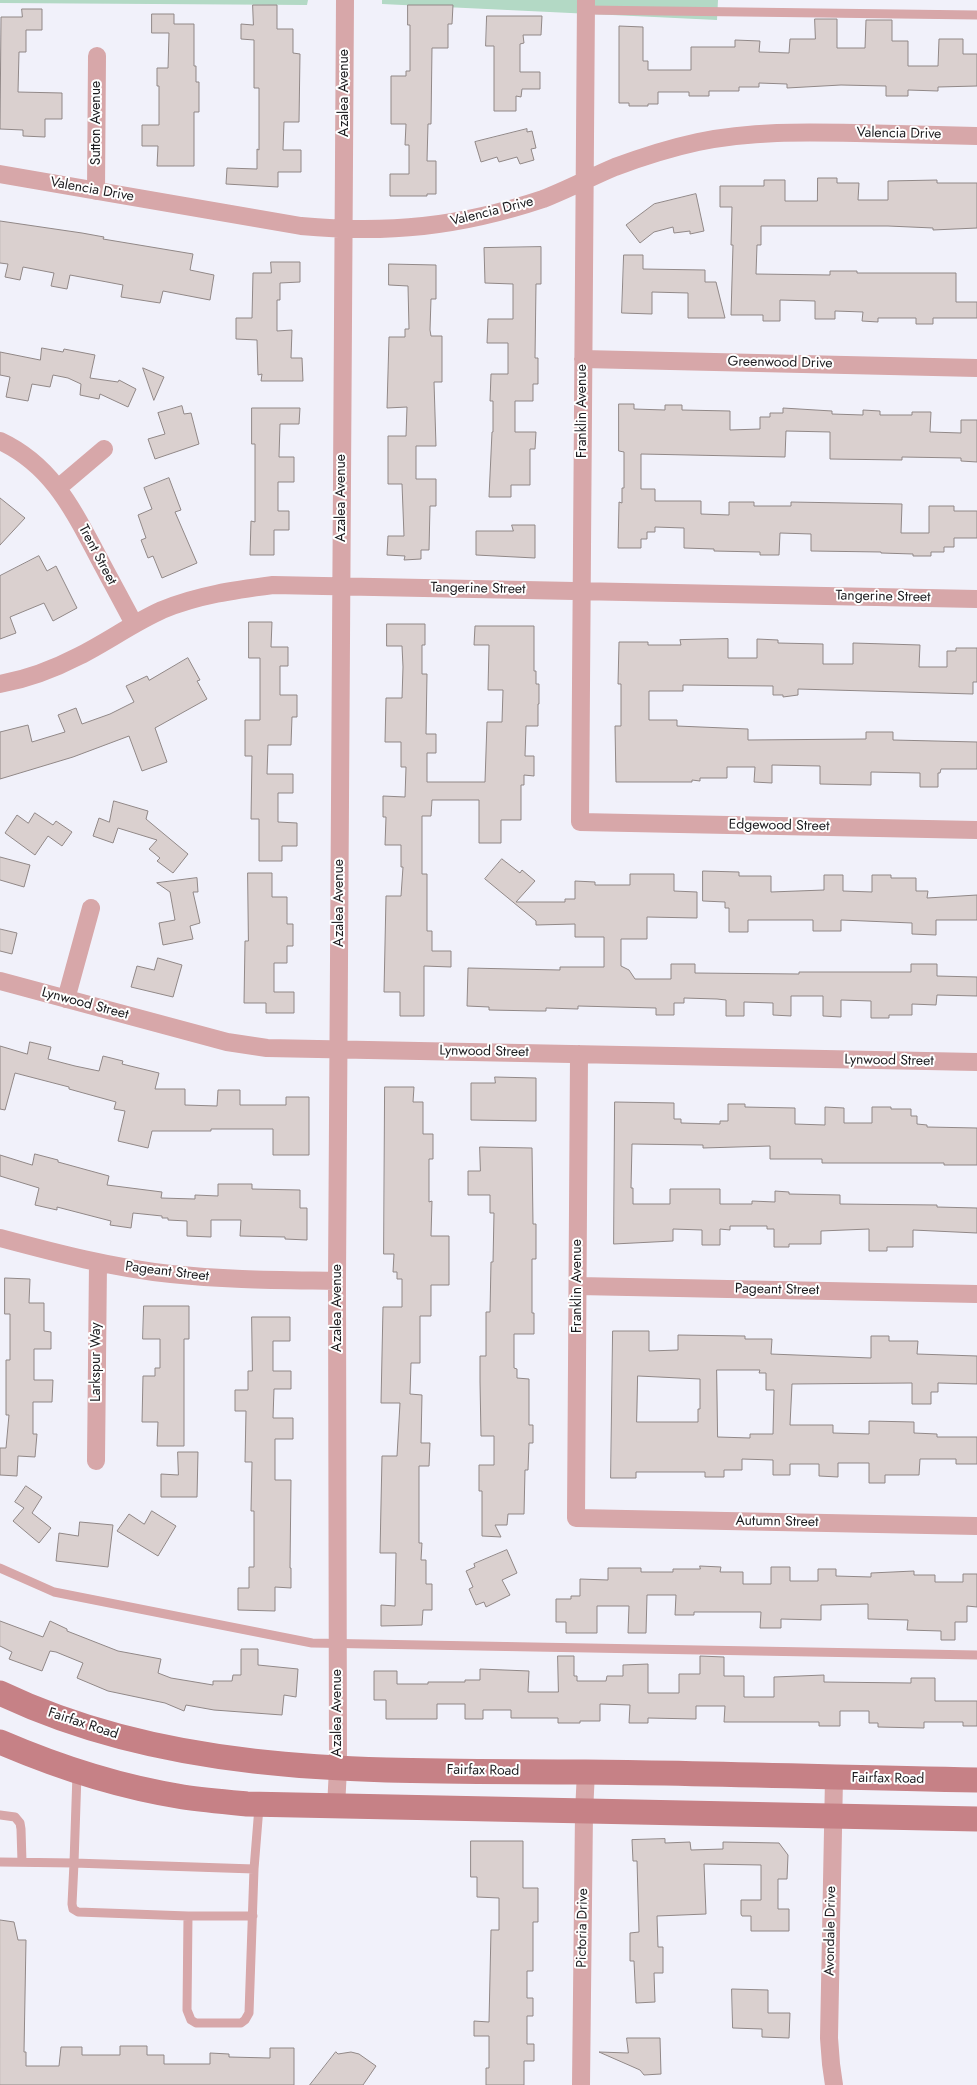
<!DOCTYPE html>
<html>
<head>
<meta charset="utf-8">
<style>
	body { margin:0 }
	canvas { display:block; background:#f1f1fa }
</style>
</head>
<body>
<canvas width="977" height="2085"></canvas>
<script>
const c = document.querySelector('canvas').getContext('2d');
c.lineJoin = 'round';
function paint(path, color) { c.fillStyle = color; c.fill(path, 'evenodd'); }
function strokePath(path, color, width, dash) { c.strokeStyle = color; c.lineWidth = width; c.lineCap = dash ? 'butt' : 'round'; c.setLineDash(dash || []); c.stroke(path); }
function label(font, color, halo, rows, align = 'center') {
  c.font = font + ' Jost,sans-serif'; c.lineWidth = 4; c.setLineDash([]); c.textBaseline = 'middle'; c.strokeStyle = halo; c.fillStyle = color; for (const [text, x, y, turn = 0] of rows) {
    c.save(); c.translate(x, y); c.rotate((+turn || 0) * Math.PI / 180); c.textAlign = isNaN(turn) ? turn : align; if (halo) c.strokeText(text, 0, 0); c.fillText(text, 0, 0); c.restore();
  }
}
paint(new Path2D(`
	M0 0H308L307 5 0 3Z
	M382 0H718L717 20 382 4Z`), '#b3d9c5');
const building = new Path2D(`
	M253 5H277V29H293V53L300 54 299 122H284L283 150H301V172H278V187L226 184 227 168 257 169V149L259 150V88H254V40L241 39V24L253 25Z
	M408 5H453L452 24H448V48H432L431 124H428L427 161H436V194H427V196H390V174H409V145H405L406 124H391V76H406V71H410V25H408Z
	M22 9H42V30H26V52H19L18 92 62 93V119H45V137L23 136V130L0 129 1 17H22Z
	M152 14H174V24H194V66H196V82H199V112H194V166H157L158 146H142V125H159V86H157V68H168L169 33H152Z
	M487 16H542L541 35H523L524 43 520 44V72H540V89H522L521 97 516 96V111H494V46H486Z
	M815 19H837V48H865L866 20H892V41H908V66H938L939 39H963V54H977V86L938 87V91L908 90V96H886V86L841 85 787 88V84L759 83V87H739V91H709V96H689V92H658V104H648V106H629V103H619V26L643 27V61H648V70H691V47H735V40L760 41 759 52 789 53 790 39H815Z
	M527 129V132L532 131 536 148 531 149 534 160 520 164 517 157 499 162 497 157 481 162 475 142Z
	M818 178H837V183H859L858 200H888V181L937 180V183H977V228L933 230V228L888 226H761V245H757L756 274 830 275V271H857V273H956V302H977V318H933V324H916V318H878V322L862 321 863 312 835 311V319H815V301L780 300V321H763V315H731L733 245H731L732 207H720V186H764V180H785V201H817Z
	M696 194 704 231 690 234V231L674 233 673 227 654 232 640 243 626 225 654 204Z
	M0 221 82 233 104 237 103 239 193 254 190 270 214 275 210 300 163 291 160 303 121 297 123 285 70 275 67 289 51 286 54 273 23 267 20 280 5 277 8 264 0 263Z
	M541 247V284H536L535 358H538V384H533V401H515V432H536L535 449H530V485H511V497H489L492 432H493V401H490L491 374H508V343H487L488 319H513V284L485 283 484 248Z
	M624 255H643V269L705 270V282H716L725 318H688V293L652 292V314L622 313Z
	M271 262H300V282L280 283V300H277V331L292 330 291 358H302L303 381H261L262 374 258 375 257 340 236 339V318H252L253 273H271Z
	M389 264 436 265V299H431L430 330 431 336H442V382H434L436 446H416V479H436V506H430L429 550H421V559L404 560 405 556 387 555 388 536H404L402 484H388V436H406L407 407 387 408 389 337H405V329H409L408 286 389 285Z
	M42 348 63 352 64 349 95 355 90 378 118 382 119 380 136 389 128 407 100 394 99 399 80 395 81 384 68 378 53 375 50 387 32 384 28 401 6 397 10 377 0 375V352L40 360Z
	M143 368 164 377 154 400Z
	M619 404H634V409L665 410V405H682V410L730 411V430L760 429V417H770V413H783V408L832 411V414L863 415V410L880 411V415H912V412H931L930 432 961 433V420H977V462L961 461V458L902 457V460L830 459V432L786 431 785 457 641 454V489H655V501H701V514L729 515V502H754V506H791V502L902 504 901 533H929V506H954V511H977V538H954V547H944V552H931V556H913V554L881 553V552L811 551V534L780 533 779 555H760V552L714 551V549L684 548V528L655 527V532H647V539H641V548H618L619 502 622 503V488H624V452L619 451Z
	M182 406 184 414 191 413 199 444 155 459 148 439 165 434 158 413Z
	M252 408H300L299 424H280L279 457H294V482H278V511H289V530H274V555H250L251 521 255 522V444H252Z
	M169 478 181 510 175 512 197 563 162 578 153 556 148 558 141 540 146 538 138 515 152 509 144 488Z
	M0 498 25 518 0 545Z
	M512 525H535V558L476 555V531H513Z
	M39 556 47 571 56 566 77 608 53 621 44 603 10 617 16 633 0 639V576Z
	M249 622H272L271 647H288V666H280V695H297V717H292L291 745H268L267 774H293V793H278V822L297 823V846H282V861H259V819H251L252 756H245V720H260V658H249Z
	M387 624H425V645H422V674H427L426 734H436V753H427V782H485L487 722H502L503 690H488L489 645H474L475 626H534V671H536V684H539V704H538V726H526L525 756H534V776L524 775V785H521V820H501V843H479V800H432L431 816H422V874H427V931H432V951H451V967L424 966V1016H400V992H384L386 896H401L403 867H401V845H385L386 817H383V796L405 797 406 767H401V742H385L386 698H402L403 667 402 646H387Z
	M728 639V658H757V639L778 640V643L823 644V664H853V643L920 645 919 667H947V651H956V648H977V682H973V694L798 689V695L783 697V695H773V686L683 685V691H649V720H677V726L748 729V740L866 739V732H893V740L977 742V769H941L940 773H938V787H920V773L871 772V785L820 784V766L772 765V783L754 782 755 767H727V778H700V781L692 780V782H616L615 726H621V684H618L619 642H648V645H681L680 640Z
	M188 658 200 680 197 681 207 699 155 728 167 762 142 771 129 736 73 757 0 779V732L28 725 32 742 65 732 58 715 76 708 82 724 110 714 134 702 126 686 147 676 149 680Z
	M114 801 148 811 146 819 188 854 173 873 157 861 160 858 149 849 157 840 118 828 113 843 93 836 99 818 109 822Z
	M35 813 53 825 56 821 72 832 62 846 48 836 35 855 5 833 17 815 28 823Z
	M0 857 30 865 24 887 0 880Z
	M502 859 520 873 522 870 535 881 516 902H565V899H575V881L595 882V885H630V874H674V891L697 892V918L647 917V939H621V966L629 970 635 979H671V964H695V973L799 974V972H911V964H937V976L977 977V996L937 995 936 1005 912 1004V1015H889V1018H871V1001L841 1000V1017L823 1016V996H791V1016L773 1015V1003L744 1002V1016H726V1000L717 999 684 998V1003H674V1015H656V1008L578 1006V1009L546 1008V1011H538L489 1010V1007L467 1006 468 968 560 970V967H604V937H575V924L536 925V921L485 879Z
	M703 871 739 872V876H771V892L824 890V875H843V891L872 892V875H891V878H916V891H928L927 898 977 895V920H936V935L912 934V923L841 920V931H813V920H748V932H729V908H725V902L703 901Z
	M248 873H272V897H287V924H293V946H287V963H274V992H294V1013H266V1003H244L245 941H248Z
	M197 878 198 892H193L200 923 190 926 193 939 163 945 159 923 175 920 170 892 157 883Z
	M0 929 17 933 12 954 0 951Z
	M158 958 182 965 173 997 131 987 137 966 154 970Z
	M30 1042 51 1047 48 1059 75 1066 99 1071 103 1056 123 1061 122 1064 159 1073 155 1089H185V1105L217 1106 218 1090H240V1105H286V1097H309V1155H273V1129H211V1131H152L148 1148 118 1141 125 1111 114 1109 116 1102 69 1089V1087L15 1073 5 1110 0 1109V1046L27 1054Z
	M495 1077 536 1078V1121L471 1120V1083H495Z
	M385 1087H414L413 1102H423V1134H433V1159H429V1202L432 1201 431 1236H449V1285H431V1316H420V1363H411L410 1394 422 1395 421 1443H430L429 1466H419V1543H422L421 1560H426V1584H432V1610H423L422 1625 381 1626V1605L395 1606 396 1553H380L382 1456H397L400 1403H381L383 1307H402V1279H397V1272H393L394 1254H384Z
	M615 1102 674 1103V1119H681V1123L720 1124V1121H728V1104H745V1107L795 1108V1124L825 1125V1107L844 1108V1123H872V1107H891V1109H911V1116H917V1124L927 1125V1127L977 1128V1165H944V1163H822V1159H770V1146L703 1148V1145L632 1144 631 1188H633V1204H670V1189H720V1204H752V1201L775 1202V1191L789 1192V1194L840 1195V1204L937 1205V1207L977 1208V1233L913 1230V1247H887V1251H869V1229L821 1231V1244H789V1247H774V1229H767V1226H730V1230L720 1229V1245H702V1230L673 1229V1241L614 1244Z
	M480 1147 532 1148 533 1224H536V1259H532V1313H534V1334H514V1368L517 1369V1378L529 1379V1425H533V1443H529L528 1470H525L524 1514H508L507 1525H495L501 1537 482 1536V1491H479V1465H494V1436H481L480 1382V1356H486V1312H490L491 1262H493L494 1213H490V1195H468V1171H480Z
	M35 1154 58 1160V1162L109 1176 107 1185 162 1192 161 1198 195 1199V1195L218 1196V1184H252V1189L300 1190V1208H307V1240L285 1239V1237L240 1236 241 1220H211V1237L187 1236V1221L168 1220V1218H162V1216L133 1213 131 1228 110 1225 111 1221 57 1207V1210L35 1205 39 1188 0 1176V1155L32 1165Z
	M5 1278 30 1279 29 1303H44V1331L51 1332V1349H34V1380H53L52 1402H33V1434H37L35 1457 18 1456 17 1476 0 1475V1448H6L9 1415H6V1360H10V1314H5Z
	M144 1306H189V1339H184V1446H157L158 1422H142L143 1376H155V1368H160V1339H143Z
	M252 1317H290V1341H273V1371H291V1389H274L273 1418H293V1439H275V1480H291L290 1568H291V1588L275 1587V1611L238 1610V1588H249V1567H254V1511H251L252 1462H245L246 1411H235V1390H248V1371H252Z
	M613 1331H649V1351L678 1350V1335L745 1336V1339H772L771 1354 871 1358V1336H889V1341H918L917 1354 977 1356V1384L938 1383V1392H931V1404H912V1383L792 1384 790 1425H833V1433L869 1434V1421L914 1422V1433L937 1434V1437H977V1464H956V1459H920L919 1475H885V1483H869V1463H838V1477L819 1476V1464H790V1475H773V1460L742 1459V1470H724V1477H705V1472H636V1478H611ZM717 1370H760L759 1373H766V1390H774L773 1434H750V1438L718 1437ZM638 1376 700 1379V1409H698V1422H637Z
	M178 1452H198L197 1497H161V1474L178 1475Z
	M26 1486 42 1497 32 1513 51 1528 39 1543 13 1521 24 1508 15 1502Z
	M152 1511 176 1526 158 1556 117 1531 129 1514 144 1524Z
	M80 1522 113 1525 108 1567 56 1561 59 1533 78 1536Z
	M507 1550 517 1573 502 1580 510 1595 486 1607 484 1602 476 1605 469 1589 473 1587 466 1571 475 1567 474 1564Z
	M700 1566 721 1567 720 1572H743V1584H771V1567H790V1581H818V1569H836V1576L871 1577V1573L914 1571V1575H935V1582H963V1574H977V1607L967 1606V1622H955V1640H941V1631L907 1630 908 1620 868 1619V1604L821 1605V1620L781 1619V1628H760L761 1612H694V1615H675L676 1595H647L646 1633H628L629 1606H597V1633H566V1622H556V1599H571V1596H580V1579L608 1580V1568H641V1572H673V1569H700Z
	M0 1621 43 1637 50 1621 67 1629V1631L118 1651 161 1659 158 1673 171 1678 213 1685V1681H232L233 1675H241V1649H258V1665L298 1669 296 1697 284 1695 282 1715 214 1710 186 1705 184 1711 165 1703 108 1691 77 1678 83 1663 56 1652 50 1651 42 1671 9 1659 12 1652 0 1646Z
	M558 1656H574V1676H577V1681H606L607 1676H623V1665L648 1664V1693H679V1674H700V1656L724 1657V1676H744V1697H774V1677L824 1675V1682L911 1683V1678H935V1701H977V1726H963V1722H924V1728L878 1727V1723H869V1711H840V1726H819V1722H724L725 1706H696V1719L648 1718V1723H629L630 1705 600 1704V1721H580V1723H558V1718H511V1710H483V1719H465V1704H437V1719H386V1700H374V1671H397V1684H428V1682H465V1680H480V1669L529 1671 528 1692H558Z
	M665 1839V1843L690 1842 691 1850 723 1849V1842L779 1843 788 1855 787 1879H778V1909H789V1931H751V1916H742L741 1914V1900H761V1865L704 1864 706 1914 657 1916 658 1947H663V1973H654L655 2002 636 2003 634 1961H630V1933L639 1932 637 1861H633L632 1840Z
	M471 1841H523V1888H538V1922H533V1971H527V1998H533V2016H527V2044H534V2061H524V2085H486V2068H489V2036H474V2021L489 2022 491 1930H499V1898L477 1897V1877H471Z
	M0 1920 14 1922 18 1940H26L24 2052H26V2066H59L61 2047H82V2055H120V2046H147V2055H164V2064H210V2053L229 2054V2057L270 2058V2048H294V2085H0Z
	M732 1989 768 1990V2013H790L789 2038 762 2037V2029L733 2028Z
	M627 2038H660L661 2074 644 2075 640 2070 599 2052 628 2053Z
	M336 2052 338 2054 351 2052 359 2054 376 2066 363 2085H310Z`);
paint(building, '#dad0cf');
strokePath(building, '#918887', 1);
strokePath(new Path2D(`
	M586 10 977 15
	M0 1568 54 1592 312 1643 977 1655
	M77 1774 74 1863 254 1869 259 1807
	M0 1815 15 1817 20 1823 21 1829 22 1862
	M0 1862 74 1863 72 1904 73 1909 78 1912 188 1916
	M253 1916H188L187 2010 191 2020 196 2023H241L245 2020 249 2013 254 1869`), '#d7a7a9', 9);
strokePath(new Path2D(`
	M586 0 580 822 977 830
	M0 174 301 226C388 234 459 227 543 199 567 190 591 177 615 167 642 157 670 148 698 142 751 131 803 132 856 133 896 134 937 135 977 136
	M96 191 97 56
	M583 359 977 368
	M0 441C49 464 70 504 94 549 107 574 121 599 134 624
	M58 488 104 449
	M0 684C27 679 54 669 79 656 107 642 133 623 162 610 198 595 235 590 273 585L977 599
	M0 981 227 1042 267 1048 977 1062
	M66 999 91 908
	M579 1054 576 1518 977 1526
	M0 1238C56 1253 113 1268 171 1274 226 1280 282 1280 337 1281
	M578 1286 977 1294
	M96 1461 98 1262
	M834 1778 829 2038 831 2064 834 2085
	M336 1807 338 1769 337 1281 345 0
	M581 2085 584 1812 586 1772`), '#d7a7a9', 18);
strokePath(new Path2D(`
	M0 1693C182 1780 388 1770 585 1772 716 1773 846 1778 977 1780
	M0 1742C58 1767 120 1787 183 1797 204 1800 226 1802 247 1804L977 1819`), '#c68186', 25);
label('14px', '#1b1b1e', '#fff', [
	["Azalea Avenue",345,93,-90],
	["Sutton Avenue",97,123,-90],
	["Valencia Drive",899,134,1],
	["Valencia Drive",92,190,10],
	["Valencia Drive",492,212,-14],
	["Greenwood Drive",780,363,1],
	["Franklin Avenue",583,411,-90],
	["Azalea Avenue",342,498,-90],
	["Trent Street",97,555,62],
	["Tangerine Street",478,589,1],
	["Tangerine Street",883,597,1],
	["Edgewood Street",779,826,1],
	["Azalea Avenue",340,903,-90],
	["Lynwood Street",85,1004,15],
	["Lynwood Street",484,1052,1],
	["Lynwood Street",889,1061,1],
	["Pageant Street",167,1272,7],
	["Franklin Avenue",578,1286,-90],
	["Pageant Street",777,1290,1],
	["Azalea Avenue",338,1308,-90],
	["Larkspur Way",97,1362,-90],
	["Autumn Street",777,1522,1],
	["Azalea Avenue",338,1713,-90],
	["Fairfax Road",83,1724,18],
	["Fairfax Road",483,1771,1],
	["Fairfax Road",888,1779,1],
	["Pictoria Drive",583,1928,-89],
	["Avondale Drive",831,1931,-89]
]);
</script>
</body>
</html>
